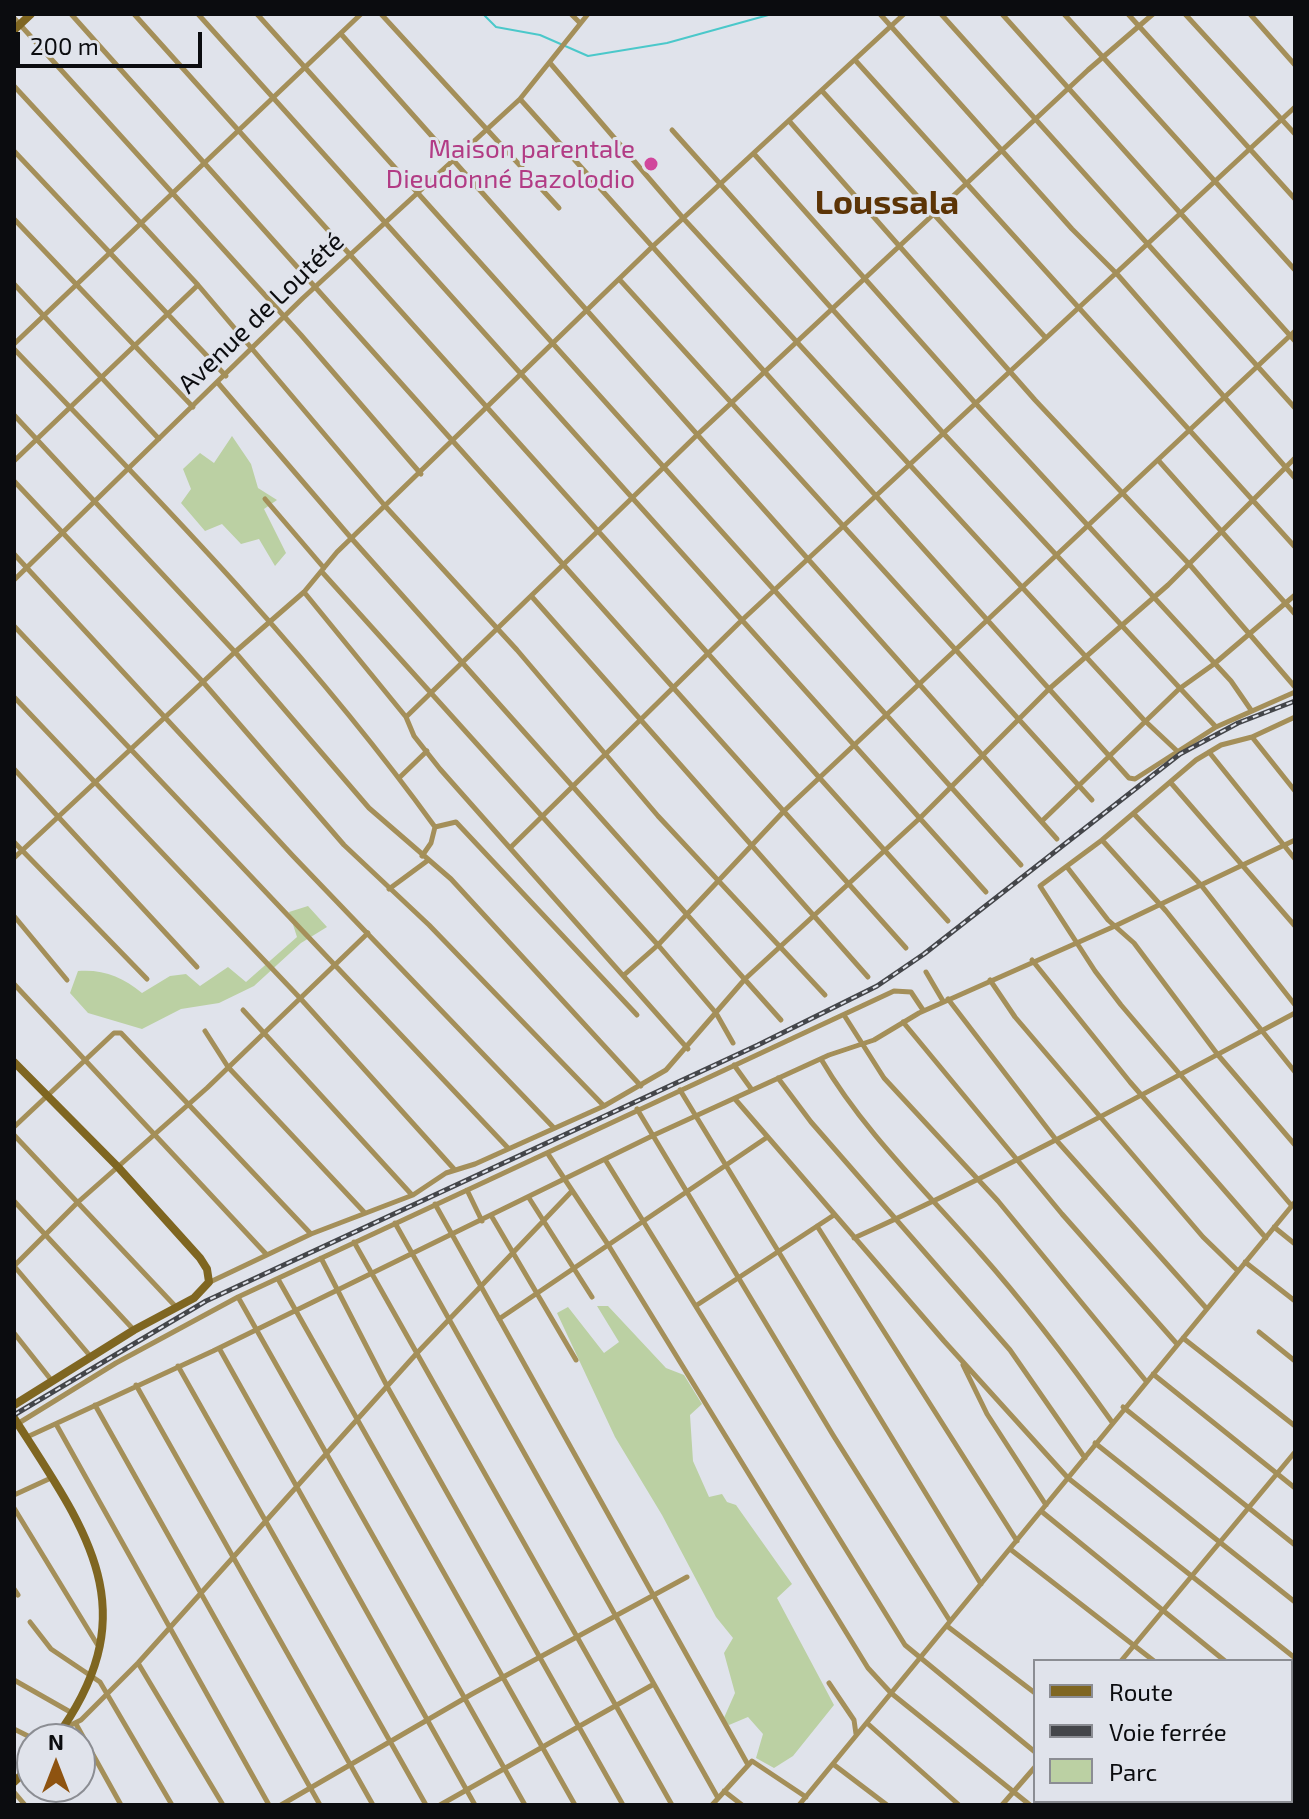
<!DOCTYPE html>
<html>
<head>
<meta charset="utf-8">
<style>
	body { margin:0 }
	#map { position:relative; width:1309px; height:1819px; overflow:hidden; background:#e0e3eb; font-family:"Exo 2",sans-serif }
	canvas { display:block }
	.frame { position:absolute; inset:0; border:16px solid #0b0c0f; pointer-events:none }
	.legend { position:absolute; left:1033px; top:1659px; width:260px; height:144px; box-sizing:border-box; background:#e0e3eb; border:2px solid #8b8d93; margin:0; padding:10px 14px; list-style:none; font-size:24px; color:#0b0c0f }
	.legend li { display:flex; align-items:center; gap:16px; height:40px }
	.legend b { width:40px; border:2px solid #8b8d93 }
	.north { position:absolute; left:16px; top:1723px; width:80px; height:80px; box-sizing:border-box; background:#e0e3eb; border:2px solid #8b8d93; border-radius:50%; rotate:0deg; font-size:22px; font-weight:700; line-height:32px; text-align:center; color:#0b0c0f }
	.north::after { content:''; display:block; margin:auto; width:28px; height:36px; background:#8e5310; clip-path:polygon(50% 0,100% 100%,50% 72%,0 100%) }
	.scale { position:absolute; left:16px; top:32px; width:186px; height:36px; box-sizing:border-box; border:4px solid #0b0c0f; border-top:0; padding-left:10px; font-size:24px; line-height:28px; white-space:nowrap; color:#0b0c0f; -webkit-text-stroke:6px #e0e3eb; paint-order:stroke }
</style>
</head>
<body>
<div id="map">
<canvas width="1309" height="1819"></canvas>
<div class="frame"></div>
<ul class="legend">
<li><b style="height:10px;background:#7f6621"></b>Route</li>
<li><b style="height:10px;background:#44464a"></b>Voie ferrée</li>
<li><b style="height:22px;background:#bbd0a3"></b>Parc</li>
</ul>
<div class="north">N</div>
<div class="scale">200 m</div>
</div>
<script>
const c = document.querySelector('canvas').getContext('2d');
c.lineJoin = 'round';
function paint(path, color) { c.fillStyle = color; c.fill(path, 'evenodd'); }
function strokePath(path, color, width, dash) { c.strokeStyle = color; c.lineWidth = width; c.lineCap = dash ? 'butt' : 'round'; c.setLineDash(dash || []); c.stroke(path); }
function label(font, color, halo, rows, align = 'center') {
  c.font = font + ' "Exo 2",sans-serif'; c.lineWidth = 6; c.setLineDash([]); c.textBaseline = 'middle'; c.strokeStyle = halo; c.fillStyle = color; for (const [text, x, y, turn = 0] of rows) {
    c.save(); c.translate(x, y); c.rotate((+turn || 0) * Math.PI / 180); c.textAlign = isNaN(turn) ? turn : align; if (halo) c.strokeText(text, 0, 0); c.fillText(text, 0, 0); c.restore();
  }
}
paint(new Path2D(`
	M232 436 251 464 258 488 277 500 264 509 286 553 275 566 259 539 241 544 222 524 205 531 181 503 191 489 183 469 200 453 214 463Z
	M308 906 327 927 301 943 254 986 219 1003 181 1009 142 1029 88 1013 70 993 78 971C103 969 123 977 142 993L170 976 186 974 200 986 228 967 246 982 297 937 289 912Z
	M597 1306H608L666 1368 684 1375 702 1404 690 1415 693 1461 709 1497 722 1494 727 1502 736 1505 792 1584 777 1598 834 1705 793 1756 774 1768 756 1758 763 1734 748 1717 729 1725 723 1720 735 1693 724 1653 733 1638 716 1617 662 1515 615 1437 557 1313 568 1307 604 1353 619 1342Z`), '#bbd0a3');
strokePath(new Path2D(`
	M483 14 496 27 540 35 588 56 667 43 772 14`), '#4bc8ca', 2);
strokePath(new Path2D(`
	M71 14 906 948
	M134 14 948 921
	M198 14 986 892
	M257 14 1021 865
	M381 14 559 208
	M571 14 580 23
	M880 14 1072 229 1117 274 1295 478
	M941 14 1295 408
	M1002 14 1295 341
	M1064 14 1295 270
	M1128 14 1295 199
	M1185 14 1295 134
	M1250 14 1295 65
	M14 18 301 335 421 474
	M341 34 1057 839
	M855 60 1295 547
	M550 63 683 218 1144 720 1176 750
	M14 86 198 285 386 507 517 650 658 816 825 995
	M823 92 1045 337
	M520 99 1129 778 1135 779 1216 727 1295 692
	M790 122 1035 400 1190 565 1295 687
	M672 130 944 434 1216 727
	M14 151 226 376
	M755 155 977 405 1231 681 1251 710
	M14 219 193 407
	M619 279 1092 800
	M14 284 159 439
	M14 344 361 14
	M14 349C161 502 310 654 435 827L431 843 422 856
	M218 383 352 539 781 1020
	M14 415 235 652 369 808 451 879 641 1086
	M1158 460 1295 614
	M14 461 198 285
	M14 481 203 682 344 845 429 925 604 1106
	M265 499 324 568
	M14 554 293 856 554 1128
	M322 572 658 945 716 1013 733 1043
	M14 580 303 298 520 99 588 14
	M304 592 406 717 414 736 440 769 688 1049
	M533 598 868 977
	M14 626 508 1148
	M14 697 300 998 454 1169
	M406 717 697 435 1088 70 1153 14
	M1252 737 1295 791
	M1209 752 1295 859
	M14 769 197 967
	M399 778 427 751
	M1171 783 1295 926
	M1134 814 1201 885 1295 1005
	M1042 821 1179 689 1214 664 1295 595
	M435 827 456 822 637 1015
	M1102 840 1166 911 1295 1072
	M14 842 147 979
	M511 847 741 621 1295 107
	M14 858 235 652 304 592 337 552 652 247 904 14
	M1067 867 1108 920 1134 943 1218 1055 1295 1145
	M389 889 427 861
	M14 916 67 980
	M1032 960 1130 1082 1266 1238
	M926 972 943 1001
	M624 975 658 945 784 811 1295 331
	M990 980 1015 1017 1203 1237 1238 1271
	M14 984 267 1255
	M948 999 1057 1141 1207 1309
	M243 1010 412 1195
	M844 1015 884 1078 998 1201 1146 1381
	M903 1022 1062 1214 1177 1344
	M205 1031 228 1067 364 1212
	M821 1059C863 1131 926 1191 980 1253 1028 1307 1070 1363 1112 1422
	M734 1065 752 1090
	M778 1078 811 1122 1010 1350 1085 1458
	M680 1090 981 1584
	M735 1099 944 1341 1068 1478 1295 1658
	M637 1109 833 1435 950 1621
	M14 1127 114 1033H121L311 1234
	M14 1135 177 1308
	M548 1154 607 1243 868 1668 891 1693 1030 1805
	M606 1161 905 1645 1035 1752
	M467 1190 482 1221
	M529 1198 592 1297
	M14 1201 133 1329
	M435 1204 747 1763
	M1292 1206 1121 1005 1095 971 1040 886 1102 840 1196 760 1221 745 1252 737 1295 717
	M492 1217 576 1360
	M395 1223 718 1798
	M817 1226 1017 1541
	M1274 1227 1295 1244
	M854 1238C1005 1170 1149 1091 1295 1013
	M354 1242 672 1805
	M321 1258 388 1388 623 1805
	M1245 1262 1295 1301
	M278 1279 575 1805
	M210 1282 311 1234 413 1195 446 1173 475 1164 604 1106 666 1070 745 979 920 818 1049 689 1168 585 1295 458
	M238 1297 525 1805
	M697 1305 834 1215
	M499 1319 766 1138
	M1259 1332 1295 1361
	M14 1333 52 1381
	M1183 1338 1295 1426
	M219 1348 475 1805
	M91 1357 14 1266 77 1203 207 1088 368 933
	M963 1365 987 1414 1046 1505
	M178 1366 426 1805
	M1153 1374 1295 1488
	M136 1385 373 1805
	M95 1405 320 1805
	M1123 1407 1295 1545
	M56 1424 269 1805
	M14 1426 116 1363 238 1297 894 991 911 992 923 1010
	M27 1437 213 1351 654 1135 829 1055 874 1040 919 1013 1115 926 1295 840
	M1095 1443 1295 1602
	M14 1495 51 1478
	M14 1508 97 1644
	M1041 1511 1225 1661
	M1010 1549 1154 1661
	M14 1589 18 1595
	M30 1622 51 1649 100 1682 172 1805
	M947 1626 1035 1693
	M1121 1661 1295 1452
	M138 1663 223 1805
	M14 1680 72 1713
	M829 1683 854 1720 856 1734
	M1291 1715 1295 1710
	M867 1723 959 1805
	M76 1724 121 1805
	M14 1729 34 1739
	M63 1729 81 1720 138 1663 417 1353 572 1191
	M833 1764 887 1805
	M1291 1768 1295 1771
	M724 1791 742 1805
	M14 1792 25 1805
	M1098 1801 1103 1805
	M1179 1801 1185 1805
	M1259 1801 1264 1805
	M281 1805 472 1694 687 1577
	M440 1805 654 1684
	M712 1805 752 1761 806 1797
	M799 1805 1295 1202
	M1002 1805 1035 1767
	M1217 1805 1220 1801`), '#a48f59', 5);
strokePath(new Path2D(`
	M14 30 31 14
	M14 1062 118 1167 200 1258 207 1269 209 1282 194 1298 134 1330 14 1405
	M14 1418C88 1533 149 1611 55 1739
	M14 1782 32 1765`), '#7f6621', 8);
const rail = new Path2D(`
	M14 1415 206 1301 758 1045 877 986 924 954 1180 754 1238 723 1295 701`);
strokePath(rail, '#44464a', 5);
strokePath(rail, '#e0e3eb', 2, [6]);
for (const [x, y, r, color] of [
	[651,164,8,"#d1479c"]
]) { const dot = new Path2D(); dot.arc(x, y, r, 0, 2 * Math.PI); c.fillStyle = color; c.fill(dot); strokePath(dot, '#e0e3eb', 3); }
label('26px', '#b23c85', '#e0e3eb', [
	["Maison parentale",635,149],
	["Dieudonné Bazolodio",635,179]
], 'right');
label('26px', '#0b0c0f', '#e0e3eb', [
	["Avenue de Loutété",261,313,-44]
]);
label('bold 34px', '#5c3406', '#e0e3eb', [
	["Loussala",887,203]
]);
</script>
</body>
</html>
